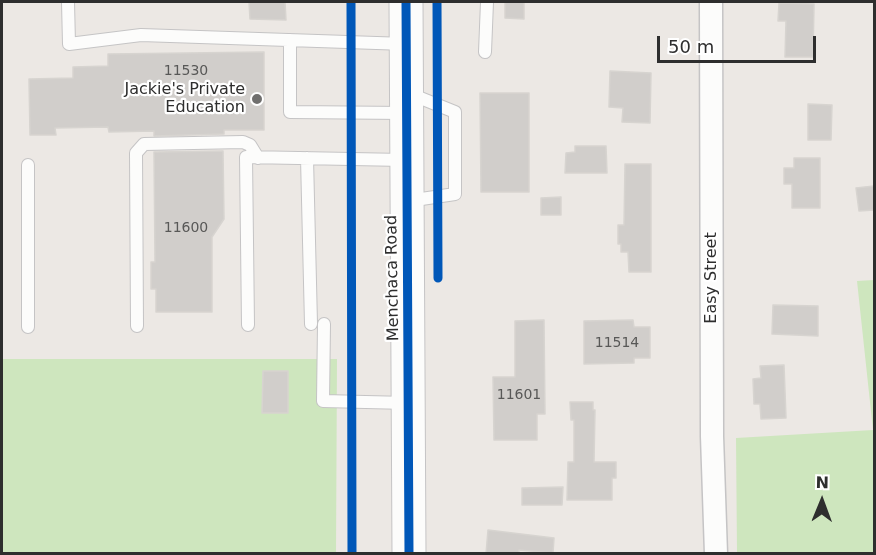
<!DOCTYPE html>
<html>
<head>
<meta charset="utf-8">
<style>
	body { margin:0 }
	#map { position:relative; width:876px; height:555px; overflow:hidden; background:#ece8e4; font-family:"DejaVu Sans",sans-serif }
	canvas { display:block }
	.frame { position:absolute; inset:0; border:3px solid #2e2e2e; pointer-events:none }
	.north { position:absolute; left:792px; top:471px; width:60px; height:60px; -webkit-text-stroke:4px #fff; paint-order:stroke; rotate:1deg; font-size:16px; font-weight:700; line-height:24px; text-align:center; color:#2e2e2e }
	.north::after { content:''; display:block; margin:auto; width:21px; height:27px; background:#2e2e2e; clip-path:polygon(50% 0,100% 100%,50% 72%,0 100%) }
	.scale { position:absolute; left:657px; top:36px; width:159px; height:27px; box-sizing:border-box; border:3px solid #2e2e2e; border-top:0; padding-left:8px; font-size:18px; line-height:21px; white-space:nowrap; color:#2e2e2e; -webkit-text-stroke:4px #fff; paint-order:stroke }
</style>
</head>
<body>
<div id="map">
<canvas width="876" height="555"></canvas>
<div class="frame"></div>
<div class="north">N</div>
<div class="scale">50 m</div>
</div>
<script>
const c = document.querySelector('canvas').getContext('2d');
c.lineJoin = 'round';
function paint(path, color) { c.fillStyle = color; c.fill(path, 'evenodd'); }
function strokePath(path, color, width, dash) { c.strokeStyle = color; c.lineWidth = width; c.lineCap = dash ? 'butt' : 'round'; c.setLineDash(dash || []); c.stroke(path); }
function label(font, color, halo, rows, align = 'center') {
  c.font = font + ' "DejaVu Sans",sans-serif'; c.lineWidth = 4.5; c.setLineDash([]); c.textBaseline = 'middle'; c.strokeStyle = halo; c.fillStyle = color; for (const [text, x, y, turn = 0] of rows) {
    c.save(); c.translate(x, y); c.rotate((+turn || 0) * Math.PI / 180); c.textAlign = isNaN(turn) ? turn : align; if (halo) c.strokeText(text, 0, 0); c.fillText(text, 0, 0); c.restore();
  }
}
paint(new Path2D(`
	M874 280V553H737L736 438 873 430 857 281Z
	M2 359H337L336 553 2 554Z`), '#cee6be');
const building = new Path2D(`
	M249 2H285L286 20 250 19Z
	M505 2H524V19L505 18Z
	M779 3 814 4 813 57H785L786 21H778Z
	M264 52V130H224V134L154 136V131L109 132 108 127 55 128 56 135H30L29 79 73 78V67L108 66V54Z
	M610 71 651 73 650 123 622 122 623 108 609 107Z
	M480 93H529V192H481Z
	M808 104 832 105 831 140H808Z
	M575 146H606L607 173H565L566 153 575 152Z
	M223 151 224 219 212 237V312H156V289H151V262H155L154 152Z
	M794 158H820V208H792V184H784V168H794Z
	M625 164H651V272H629L628 252H621V244H618V225H624Z
	M874 186V210L859 211 856 188Z
	M561 197V215H541V198Z
	M773 305 818 306V336L772 334Z
	M544 320 545 414H537V440H494L493 377H515V321Z
	M633 320 634 327H650V358H634V363L584 364V321Z
	M784 365 786 418 761 419 760 404H754L753 379 761 378 760 366Z
	M263 371H288V413H262Z
	M570 402H593V410H595L594 462H616V478H612V500H567L568 462H574V420H571Z
	M563 487 562 505H522V488Z
	M488 530 554 538 553 553 519 550V554H486Z`);
paint(building, '#d1cecb');
strokePath(building, '#d7d4d0', 1.5);
const service = new Path2D(`
	M68 2 69 44 141 35 406 44
	M290 40V112L406 113
	M485 52 487 2
	M408 93 455 112V194L408 201
	M307 158 311 324
	M28 165V327
	M324 324 323 401 408 403
	M248 325 246 157 404 160
	M137 326 136 153 144 144 243 142 250 145 258 158`);
const minor = new Path2D(`
	M711 2 712 436 716 554`);
const secondary = new Path2D(`
	M406 2 409 554`);
strokePath(service, '#c5c4c5', 14);
strokePath(minor, '#c5c4c5', 25);
strokePath(secondary, '#c5c4c5', 35);
strokePath(service, '#fcfcfb', 12);
strokePath(minor, '#fcfcfb', 22);
strokePath(secondary, '#fcfcfb', 33);
strokePath(new Path2D(`
	M351 2 352 554
	M406 2 409 554
	M437 2 438 278`), '#0057b8', 9);
for (const [x, y, r, color] of [
	[257,99,6,"#706f6e"]
]) { const dot = new Path2D(); dot.arc(x, y, r, 0, 2 * Math.PI); c.fillStyle = color; c.fill(dot); strokePath(dot, '#fff', 2); }
label('14px', '#585857', null, [
	["11530",186,71],
	["11600",186,228],
	["11514",617,343],
	["11601",519,395]
]);
label('16px', '#2e2e2e', '#fff', [
	["Jackie's Private",245,90],
	["Education",245,108]
], 'right');
label('16px', '#2e2e2e', '#fff', [
	["Menchaca Road",393,278,-91],
	["Easy Street",712,278,-90]
]);
</script>
</body>
</html>
